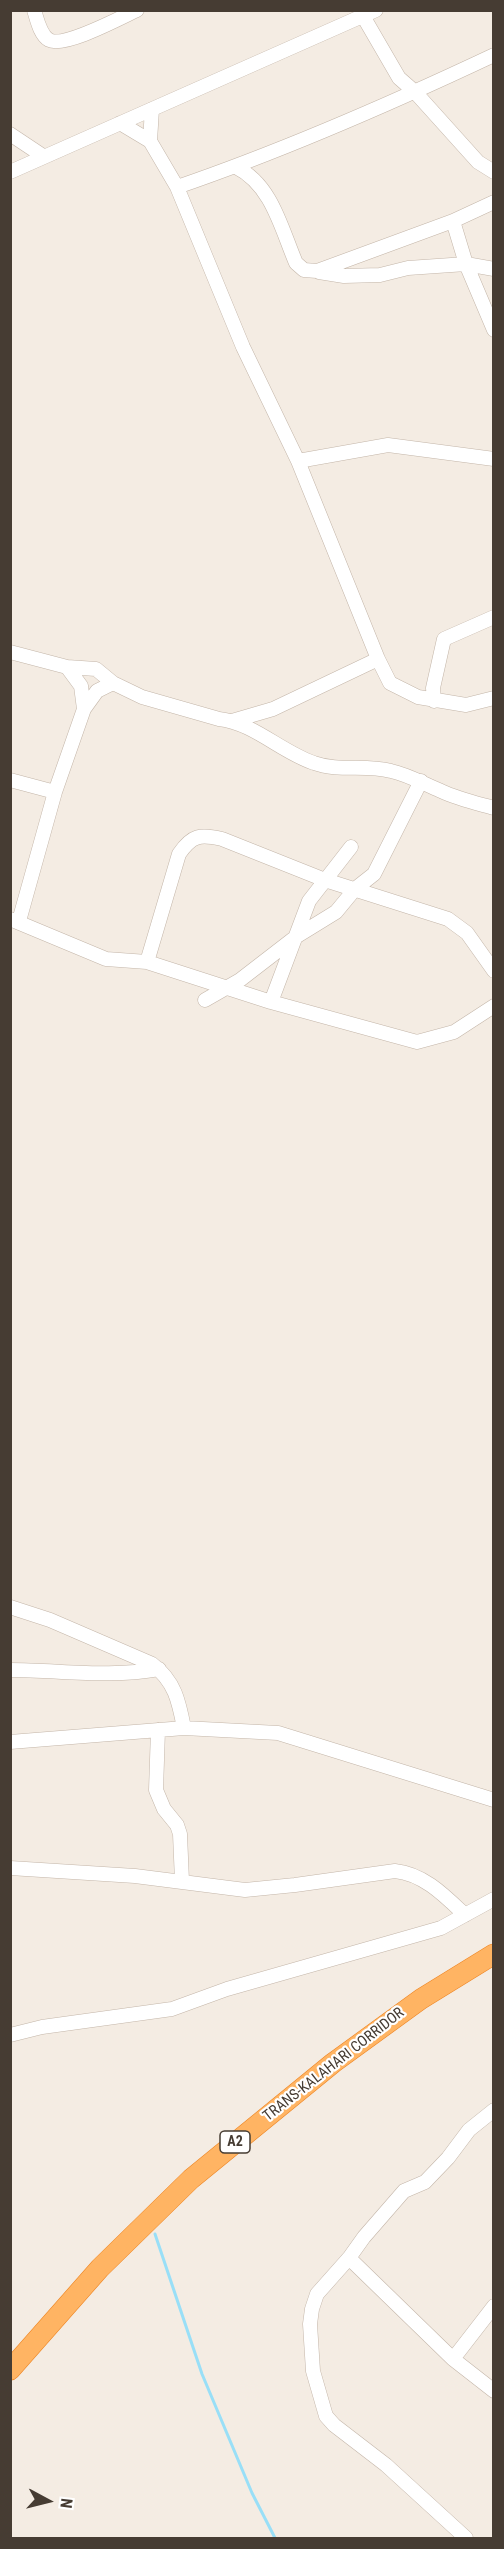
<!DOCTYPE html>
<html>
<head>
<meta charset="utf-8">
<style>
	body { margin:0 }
	#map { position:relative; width:504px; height:2549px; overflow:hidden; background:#f4ece3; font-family:"Roboto Condensed",sans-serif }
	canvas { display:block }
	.frame { position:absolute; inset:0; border:12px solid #463c33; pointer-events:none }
	.north { position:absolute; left:18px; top:2471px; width:60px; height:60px; -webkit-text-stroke:4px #fff; paint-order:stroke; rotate:97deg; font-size:16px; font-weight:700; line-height:24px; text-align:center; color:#463c33 }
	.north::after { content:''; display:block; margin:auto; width:21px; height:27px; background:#463c33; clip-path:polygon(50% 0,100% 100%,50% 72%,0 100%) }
</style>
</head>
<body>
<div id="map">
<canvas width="504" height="2549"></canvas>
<div class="frame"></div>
<div class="north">N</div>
</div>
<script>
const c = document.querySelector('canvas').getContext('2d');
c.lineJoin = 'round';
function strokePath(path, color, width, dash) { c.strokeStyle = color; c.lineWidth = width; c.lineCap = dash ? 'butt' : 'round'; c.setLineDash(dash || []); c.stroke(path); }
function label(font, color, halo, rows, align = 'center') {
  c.font = font + ' "Roboto Condensed",sans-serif'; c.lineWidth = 4.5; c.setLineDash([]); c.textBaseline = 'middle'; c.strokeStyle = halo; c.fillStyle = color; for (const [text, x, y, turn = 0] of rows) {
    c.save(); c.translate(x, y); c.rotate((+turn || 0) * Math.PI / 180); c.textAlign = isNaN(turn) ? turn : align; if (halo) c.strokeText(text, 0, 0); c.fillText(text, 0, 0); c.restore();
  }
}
strokePath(new Path2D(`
	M155 2234 202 2374 252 2493 275 2538`), '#99dff7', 3);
const minor = new Path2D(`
	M34 10C37 19 40 35 49 40 64 48 120 18 137 10
	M363 16 399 78 415 92 478 162 494 172
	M120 123 150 141 177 187 243 347 298 461 378 659 390 683 418 697 466 705 494 698
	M10 134 43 156
	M150 141 152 109
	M236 167C272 185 281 228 296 263L304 270 317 271 453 221 494 202
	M10 172 376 10
	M177 187C285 150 390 104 494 55
	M453 221 466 264 494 330
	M319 272 344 276 380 275 408 268 466 264 494 269
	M298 461 388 445 494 459
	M10 652 67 667 96 669 113 683 142 697 219 719C254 723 281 752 314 763 339 772 366 764 391 771 409 775 424 784 441 791 458 799 476 803 494 808
	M434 701 433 688 444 639 494 617
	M84 709 97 691 113 683
	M232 721 273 709 378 659
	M10 780 55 792
	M10 919 106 959 147 962 271 1002 417 1042 454 1032 494 1006
	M19 921 55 792 84 709 81 686 67 667
	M147 962 179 854C192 835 200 834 222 839L325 880 448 919 467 933 494 971
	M205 1000 240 980 297 936 336 912 355 889 374 874 421 781
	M271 1002 309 901 351 847
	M10 1607 50 1620 152 1664C175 1681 179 1702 184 1728
	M10 1670C60 1670 110 1678 159 1669
	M158 1730 156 1790 164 1809 177 1825 180 1834 182 1881
	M10 1742 184 1728 278 1733 494 1800
	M10 1868 135 1876 245 1890 295 1885 395 1871C424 1874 445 1896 465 1915
	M10 2035 42 2027 172 2009 227 1989 441 1928 494 1899
	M349 2258 453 2359 494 2391
	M453 2359 494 2306
	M466 2538 386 2465 334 2425 326 2416 313 2371 310 2324 312 2309 317 2294 349 2258 364 2237 404 2191 425 2182 448 2158 469 2130 494 2110`);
const highway = new Path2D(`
	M10 2370 100 2268 191 2179 333 2063 421 1999 494 1954`);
strokePath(minor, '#c3b5a8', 15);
strokePath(highway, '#ed8524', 21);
strokePath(minor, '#fff', 14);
strokePath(highway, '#ffb463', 20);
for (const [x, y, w] of [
	[235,2142,30]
]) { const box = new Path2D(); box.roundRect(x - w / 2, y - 11, w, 22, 4.5); c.fillStyle = '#fff'; c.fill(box); strokePath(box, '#463c33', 1.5); }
label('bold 14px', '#463c33', null, [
	["A2",235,2142]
]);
label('15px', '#463c33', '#fff', [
	["TRANS-KALAHARI CORRIDOR",334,2065,-38]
]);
</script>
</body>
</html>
